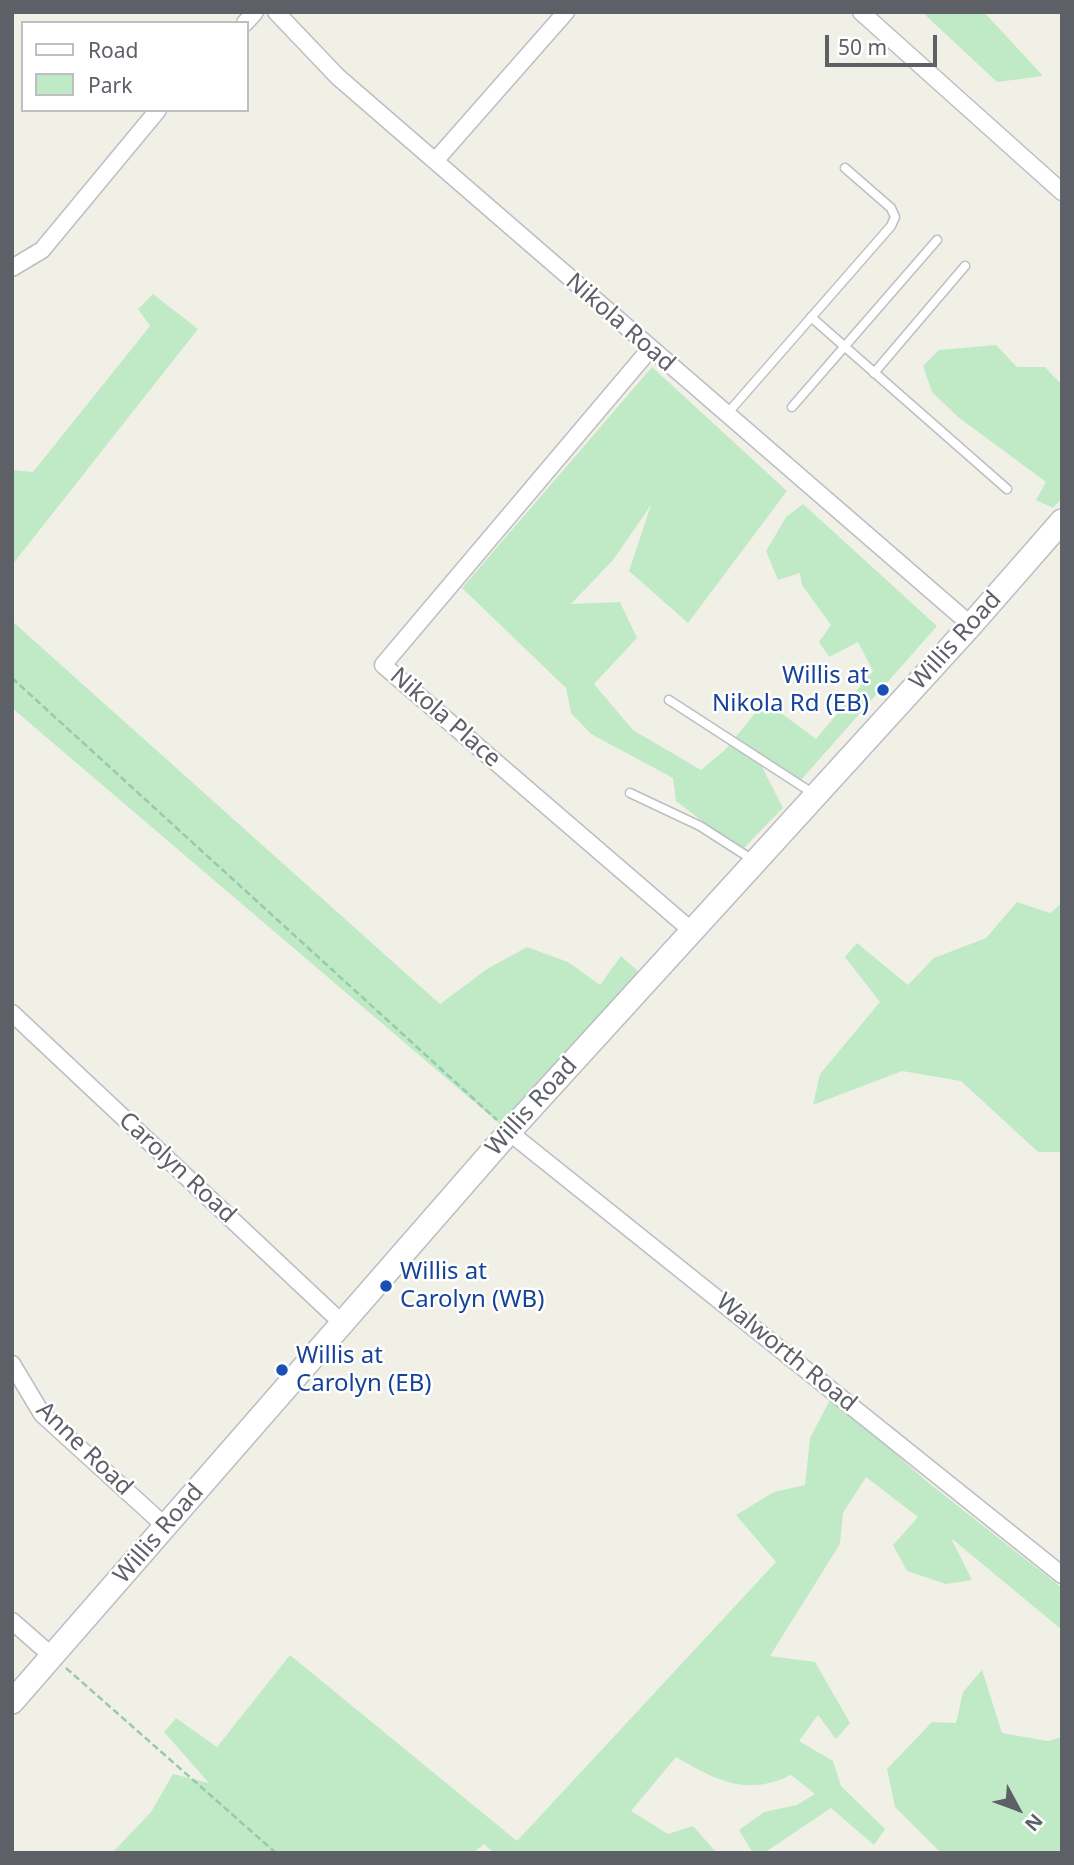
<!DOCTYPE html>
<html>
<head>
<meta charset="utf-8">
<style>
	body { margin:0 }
	#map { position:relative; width:1074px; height:1865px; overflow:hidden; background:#f1f0e6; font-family:"Noto Sans",sans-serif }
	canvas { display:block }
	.frame { position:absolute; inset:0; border:14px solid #5d6067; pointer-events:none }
	.legend { position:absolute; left:21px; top:21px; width:228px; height:91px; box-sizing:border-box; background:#fff; border:2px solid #bebfc2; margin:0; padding:9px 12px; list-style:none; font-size:21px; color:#5d6067 }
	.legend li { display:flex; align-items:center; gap:14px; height:35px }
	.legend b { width:35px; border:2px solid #bebfc2 }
	.north { position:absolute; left:983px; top:1774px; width:70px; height:70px; -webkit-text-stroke:5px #fff; paint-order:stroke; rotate:131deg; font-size:19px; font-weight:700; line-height:28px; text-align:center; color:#5d6067 }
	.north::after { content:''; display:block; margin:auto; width:24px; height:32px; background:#5d6067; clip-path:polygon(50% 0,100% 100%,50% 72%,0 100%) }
	.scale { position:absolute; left:825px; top:35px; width:112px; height:32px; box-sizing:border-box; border:4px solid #5d6067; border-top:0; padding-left:9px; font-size:21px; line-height:24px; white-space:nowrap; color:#5d6067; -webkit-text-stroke:5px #fff; paint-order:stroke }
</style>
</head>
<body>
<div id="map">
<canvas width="1074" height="1865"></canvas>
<div class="frame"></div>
<ul class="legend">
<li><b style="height:9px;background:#fff"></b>Road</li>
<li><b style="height:19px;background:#c0eac6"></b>Park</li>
</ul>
<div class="north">N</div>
<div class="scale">50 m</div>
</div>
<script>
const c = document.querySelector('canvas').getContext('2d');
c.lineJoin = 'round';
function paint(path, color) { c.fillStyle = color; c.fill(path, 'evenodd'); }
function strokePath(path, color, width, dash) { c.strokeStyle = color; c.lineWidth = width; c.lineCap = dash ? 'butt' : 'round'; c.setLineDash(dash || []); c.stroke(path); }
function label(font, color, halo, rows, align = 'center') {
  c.font = font + ' "Noto Sans",sans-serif'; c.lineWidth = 5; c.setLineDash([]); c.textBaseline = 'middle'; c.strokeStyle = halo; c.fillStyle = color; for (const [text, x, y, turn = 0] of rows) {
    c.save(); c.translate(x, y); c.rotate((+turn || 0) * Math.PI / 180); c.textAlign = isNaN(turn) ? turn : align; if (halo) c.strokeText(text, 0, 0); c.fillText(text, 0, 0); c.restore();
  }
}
paint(new Path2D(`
	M922 12H984L1043 76 997 82Z
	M153 294 198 329 12 565V470L33 472 150 326 138 309Z
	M996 345 1017 367H1045L1062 385V498L1053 508 1036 500 1046 482 958 417 932 392 923 366 939 350Z
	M652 367 787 491 688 623 629 571 651 505 613 560 571 604 620 602 637 638 594 684 633 730 701 770 725 750 765 701 816 739 873 671 858 642 829 657 819 642 831 625 802 585 800 573 778 580 766 551 786 517 803 504 937 626 801 780 757 757 783 808 741 851 676 801 673 778 591 734 571 713 566 688 462 588Z
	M12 621 440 1004 487 969 527 947 568 962 600 985 621 956 639 972 500 1124 12 708Z
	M1017 902 1050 913 1062 903 1061 1152H1038L961 1081 902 1071 813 1105 820 1074 880 1002 845 957 857 943 908 985 934 958 986 938Z
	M831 1398 930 1484 1062 1588V1630L951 1538 972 1580 946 1584 907 1571 893 1545 918 1517 866 1477 843 1513 840 1544 770 1656 815 1662 850 1723 836 1739 818 1715 799 1741 833 1761 841 1786 885 1829 874 1845 831 1808 764 1853H753L739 1830 764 1812 797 1805 815 1794 791 1775C746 1797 716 1780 676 1757L631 1811 668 1834 693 1826 717 1853H494L484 1844 473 1853H112L151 1812 173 1774 209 1783 164 1732 176 1718 217 1747 290 1655 517 1841 776 1562 736 1515 774 1492 805 1485 810 1438Z
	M982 1670 1002 1733 1048 1741 1062 1737V1853H941L895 1807 887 1769 932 1722 956 1723 963 1692Z`), '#c0eac6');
const lane = new Path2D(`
	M811 317 1007 489
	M874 373 965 266
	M792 407 937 240
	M726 415 891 226 895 217 891 208 845 168
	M669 700 814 794
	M630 793 700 826 753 860`);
const street = new Path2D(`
	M276 12 338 77 971 625
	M861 12 1062 192
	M245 23 255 12
	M435 161 566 12
	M12 268 42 250 158 110
	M650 349 383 665 692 931
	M12 1013 342 1323
	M509 1132 1062 1575
	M12 1364 42 1414 165 1526
	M12 1621 52 1656`);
const secondary = new Path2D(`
	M12 1702 509 1132 971 625 1062 521`);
strokePath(lane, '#bdbec5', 11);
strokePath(street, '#bdbec5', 19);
strokePath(secondary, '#bbbdc4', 26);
strokePath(new Path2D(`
	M12 678 497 1120
	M66 1668 276 1853`), '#97c9ad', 2.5, [7, 3.5]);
strokePath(lane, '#fff', 8);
strokePath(street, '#fff', 16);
strokePath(secondary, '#fff', 23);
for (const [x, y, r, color] of [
	[883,690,7,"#1a4fb4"],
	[386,1286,7,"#1a4fb4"],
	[282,1370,7,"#1a4fb4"]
]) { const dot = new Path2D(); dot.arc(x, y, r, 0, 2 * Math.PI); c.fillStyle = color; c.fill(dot); strokePath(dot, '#fff', 2.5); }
label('24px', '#5d6067', '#fff', [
	["Nikola Road",620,323,41],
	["Willis Road",956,641,-48],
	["Nikola Place",445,718,41],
	["Willis Road",532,1107,-48],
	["Carolyn Road",177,1168,43],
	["Walworth Road",786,1353,39],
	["Anne Road",84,1449,44],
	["Willis Road",159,1534,-49]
]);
label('24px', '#164399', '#fff', [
	["Willis at",869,676,"right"],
	["Nikola Rd (EB)",869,704,"right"],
	["Willis at",400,1272],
	["Carolyn (WB)",400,1300],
	["Willis at",296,1356],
	["Carolyn (EB)",296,1384]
], 'left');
</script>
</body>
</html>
